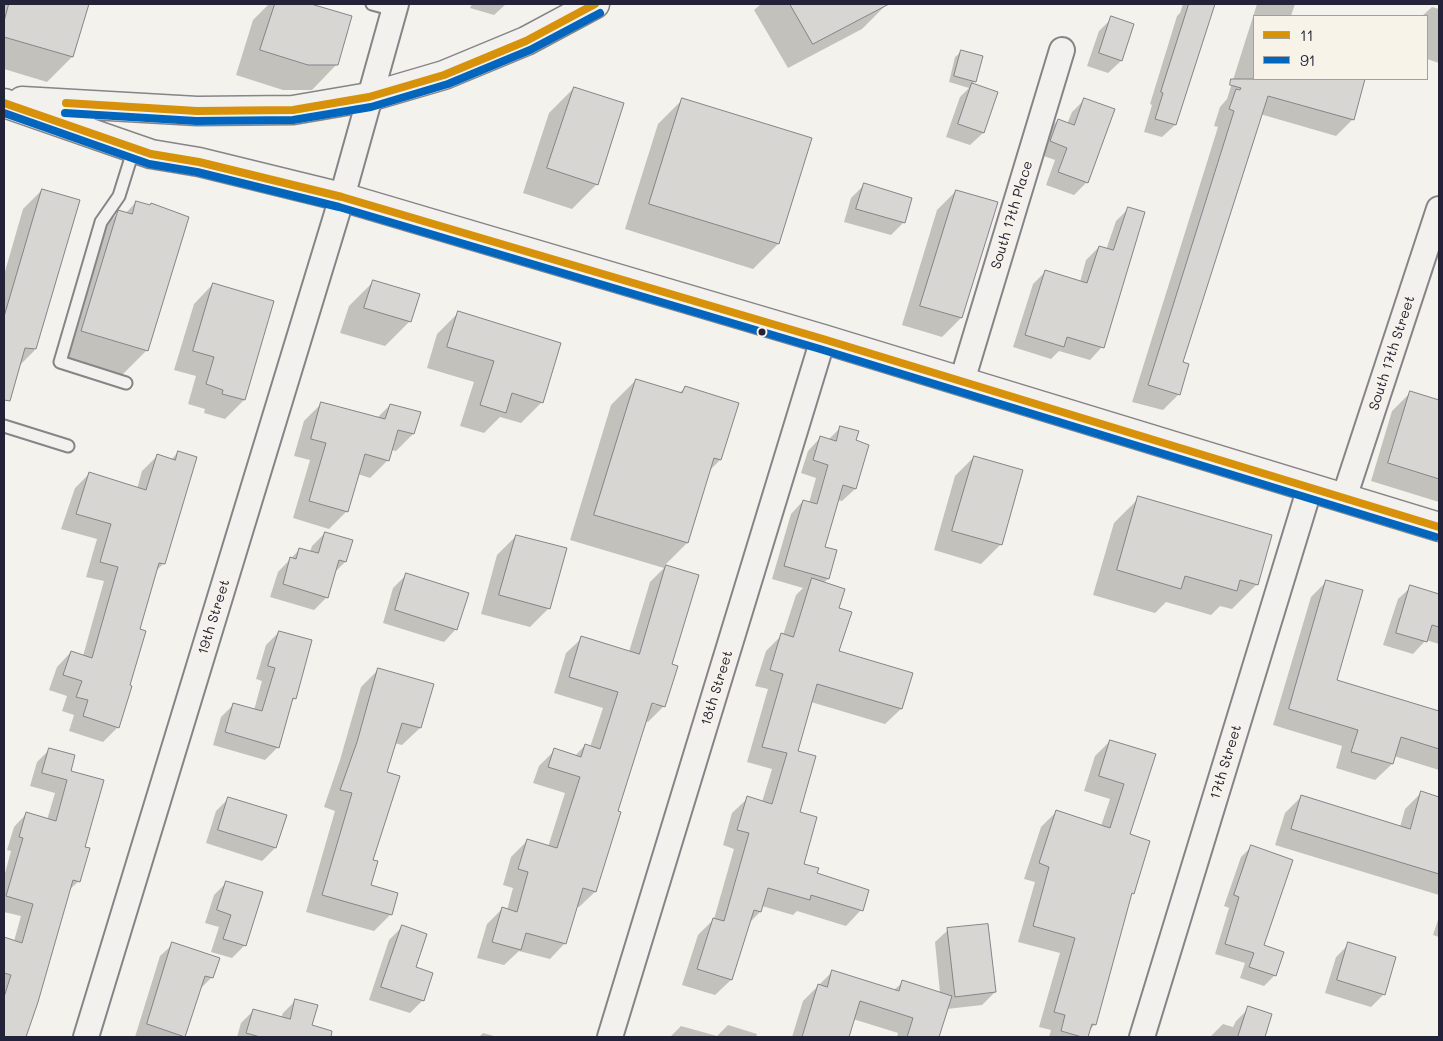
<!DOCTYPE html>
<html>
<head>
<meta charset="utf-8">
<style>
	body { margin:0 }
	#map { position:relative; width:1443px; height:1041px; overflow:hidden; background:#f4f2ec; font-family:Mali,sans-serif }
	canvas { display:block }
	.frame { position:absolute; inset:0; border:5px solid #22223b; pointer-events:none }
	.legend { position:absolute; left:1253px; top:15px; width:175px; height:65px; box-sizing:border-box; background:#f7f3e8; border:1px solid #a29fa3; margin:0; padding:6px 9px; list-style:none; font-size:15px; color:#22223b }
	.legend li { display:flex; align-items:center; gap:10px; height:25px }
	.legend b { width:25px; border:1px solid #a29fa3 }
</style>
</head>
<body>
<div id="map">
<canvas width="1443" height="1041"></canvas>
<div class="frame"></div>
<ul class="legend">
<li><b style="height:6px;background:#d79209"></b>11</li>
<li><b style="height:6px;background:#0065bd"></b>91</li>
</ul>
</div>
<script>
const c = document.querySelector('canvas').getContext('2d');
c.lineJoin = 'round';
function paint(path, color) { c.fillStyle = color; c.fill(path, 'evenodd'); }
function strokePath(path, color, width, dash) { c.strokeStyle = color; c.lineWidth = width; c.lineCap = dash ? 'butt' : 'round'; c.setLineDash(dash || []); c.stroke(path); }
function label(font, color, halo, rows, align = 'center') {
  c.font = font + ' Mali,sans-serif'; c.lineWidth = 4; c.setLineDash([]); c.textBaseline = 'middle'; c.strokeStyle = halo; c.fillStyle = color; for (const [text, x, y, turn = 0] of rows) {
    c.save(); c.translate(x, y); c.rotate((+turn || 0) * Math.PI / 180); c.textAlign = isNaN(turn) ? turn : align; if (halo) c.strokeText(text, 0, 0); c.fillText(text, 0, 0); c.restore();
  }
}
paint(new Path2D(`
	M4 4H88L72 57 47 82 4 69Z
	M269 4H307L351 17 337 64 312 90H283L236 75 253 20Z
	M472 4H506L494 15 470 8Z
	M761 4H887L862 29 788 68 754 10Z
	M1183 4H1213L1175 125 1162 137 1144 132 1152 105 1150 104 1177 16 1180 13Z
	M1257 4H1295L1291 16H1254V79H1364L1353 119 1336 136 1260 114 1181 362 1179 394 1163 410 1132 402 1218 127 1214 126 1220 107 1227 99Z
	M1432 7 1439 9V63L1427 59V16H1422Z
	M1112 18 1133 25 1121 61 1108 73 1087 66 1099 31Z
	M962 51 975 81 972 84 983 133 970 145 946 137 960 97 969 88 949 82 955 57Z
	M574 88 597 184 572 209 523 193 549 113Z
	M683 99 810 139 778 244 753 269 625 229 658 124Z
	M1084 100 1087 182 1074 195 1046 185 1055 160 1038 154 1045 133 1058 120 1067 124 1072 112Z
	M864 185 904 222 891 235 844 222 851 198Z
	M42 190 78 201 34 351 18 367 12 390 4 397V275L23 209Z
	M956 191 997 203 961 318 942 337 902 325 937 210Z
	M136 202 147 350 122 375 57 356 94 237 119 212 125 214Z
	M1129 208 1102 347 1090 360 1059 351 1051 359 1013 347 1033 284 1046 271 1080 282 1086 260 1099 247 1106 250 1116 221Z
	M374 281 410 321 385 346 340 333 349 306Z
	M213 284 273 302 244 400 225 419 204 413 205 409 188 404 196 376 174 370 194 304Z
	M458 313 542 402 521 423 500 417 484 433 460 426 474 382 427 368 437 334Z
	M636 380 679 393 685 388 737 404 720 460 709 471 687 543 664 566 698 576 671 665 664 706 648 722 645 721 617 812 595 892 579 907H576L565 943 550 959 519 951 504 965 477 958 487 924 502 909 507 910 513 888 503 885 511 857 527 841 548 847 565 793 533 783 539 766 555 750 575 756 585 745 590 747 603 708 554 693 566 653 582 638 629 652 650 582 664 568 570 540 611 405ZM646 702 656 703V705Z
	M1411 392 1439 401V502L1371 481 1392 411Z
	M322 403 377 418 390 405 413 434 396 451 391 450 388 460 370 478 358 474 347 511 329 529 293 518 310 460 294 456 304 421Z
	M841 427 854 441 855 489 842 501 837 500 824 547 836 551 828 579 823 583 837 609 838 652 912 674 901 709 885 724 811 702 796 752 798 813 802 865 861 910 846 926 797 911 793 915 762 906 760 912 748 924 731 980 715 995 682 985 698 935 714 919 734 849 723 845 732 813 748 798 762 802 772 769 747 762 768 689 755 686 766 651 782 635H783L796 595 803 588 772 579 791 514 803 501 809 503 816 478 801 473 808 451 820 438 828 440Z
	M178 452 164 563 155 572 139 630 118 727 103 742 69 731 74 715 62 711 67 696 49 690 57 667 71 652 83 656 104 581 86 577 97 539 61 529 75 488 90 473 137 489 142 471 157 456 171 460Z
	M974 457 1021 471 1000 545 981 564 934 550 955 476Z
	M1139 498 1257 584 1232 609 1220 606 1211 615 1166 602 1155 613 1093 595 1114 523Z
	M325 533 351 540 345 562 335 572 327 597 314 610 270 597 278 572 300 549 310 552 312 546Z
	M516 536 549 608 530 627 481 614 497 555Z
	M406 575 456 629 444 642 383 623 393 588Z
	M1327 581 1335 681 1439 712V770L1394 756 1392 764 1375 780 1336 768 1342 746 1273 725 1311 597Z
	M1411 587 1439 596V644L1426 640 1413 654 1383 645 1398 599Z
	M279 632 311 641 294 699 291 702 278 747 265 760 213 745 221 717 234 704 254 710 262 681 256 679 266 645Z
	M379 669 432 685 420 728 402 745 394 743 385 772 369 886 391 914 374 931 306 912 335 811 324 807 340 760 361 687Z
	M1110 741 1155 755 1129 835 1132 893 1130 895 1095 1024 1089 1031 1087 1037H1049L1051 1030 1039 1027 1060 953 1018 942 1035 882 1024 879 1041 827 1056 812 1101 826 1110 799 1084 791 1095 756Z
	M50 749 69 772 79 881 68 891 24 1037H4V938L14 941 21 916 4 912V877L11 851 7 850 14 827 26 814 47 820 55 793 30 786 37 762Z
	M1421 793 1439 798V895L1275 845 1285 813 1301 797 1400 827 1405 809Z
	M229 798 275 848 262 861 206 843 216 811Z
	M1251 847 1262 946 1275 975 1264 986 1240 978 1245 963 1215 954 1229 908 1224 906 1241 857Z
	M227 882 244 946 232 958 211 952 219 927 205 923 214 895Z
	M1439 917V937L1433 935Z
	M402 927 423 1000 410 1013 369 1000 389 940Z
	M948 930 995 992 982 1005 947 1009 938 1037H897L898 1033 853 1019 848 1037H792L803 1001 833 971 894 990 903 982 940 993 935 942Z
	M173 944 212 977 199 990 183 1037H135L160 956Z
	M1349 944 1384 994 1371 1007 1325 993 1336 957Z
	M296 1000 316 1006 308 1037H237L241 1023 254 1010 281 1018 283 1013Z
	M1249 1008 1271 1015 1263 1037H1210L1223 1024 1233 1027 1236 1021Z
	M728 1025 757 1034 756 1037H670L681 1026 717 1036Z
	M483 1033 498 1037H479Z`), '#0003');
const building = new Path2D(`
	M9 4H89L73 57 4 37V22Z
	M275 4H311L352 16 338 65H308L260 50Z
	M790 4H889L813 44Z
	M1189 4H1215L1176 125 1155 119 1163 93 1161 92Z
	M1111 16 1134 24 1122 61 1099 53Z
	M961 50 983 56 976 82 954 76Z
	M1231 79H1365L1354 120 1268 96 1183 362 1189 364 1180 395 1148 385 1234 111 1229 109 1236 89 1240 90 1241 88 1230 85Z
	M972 83 998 92 984 133 958 124Z
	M574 87 624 103 598 185 547 168Z
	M682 98 812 138 779 244 649 204Z
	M1084 98 1115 109 1088 183 1058 172 1067 148 1050 141 1058 119 1074 125Z
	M864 183 912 198 905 223 856 209Z
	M42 189 80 200 36 349 25 348 10 401 4 400V317Z
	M956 190 998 202 962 318 920 306Z
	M136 201 150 205 151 203 189 217 148 351 81 331 118 210 132 214Z
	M1128 207 1145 212 1104 348 1067 337 1064 347 1025 335 1045 270 1087 283 1099 246 1113 250Z
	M373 280 420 294 411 322 364 308Z
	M213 283 274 301 245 400 222 394 223 390 206 384 214 357 193 351Z
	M458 311 561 343 543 403 512 393 506 413 480 405 494 361 447 347Z
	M636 379 682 393 685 386 739 403 721 460 714 458 688 543 594 515Z
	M1410 391 1439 400V479L1388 463Z
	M321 402 385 419 390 404 421 412 414 434 398 430 389 461 365 454 348 512 309 501 326 443 311 439Z
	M840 426 859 431 856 440 869 445 856 489 843 485 825 547 837 550 829 579 784 566 803 500 817 504 828 465 813 460 820 436 836 441Z
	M178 451 197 457 165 564 159 563 140 629 146 631 130 685 132 686 119 728 83 716 88 700 76 697 82 681 63 675 71 651 92 658 118 567 100 562 111 524 76 514 89 472 146 490 157 454 175 460Z
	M974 456 1023 470 1002 545 952 531Z
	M1138 496 1272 535 1258 585 1240 580 1237 591 1185 576 1181 589 1117 570Z
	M325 532 353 540 346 562 339 560 328 598 283 584 290 557 296 559 299 548 318 553Z
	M516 535 567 548 550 609 499 595Z
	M666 565 699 575 672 664 678 666 665 707 652 703 618 811 621 812 596 892 583 888 566 944 526 933 521 950 492 942 502 907 517 912 528 872 518 869 527 839 557 848 580 777 548 767 554 748 581 757 585 744 600 749 618 692 569 677 581 636 639 654Z
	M406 573 469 593 457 630 395 610Z
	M812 578 845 589 839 608 852 612 839 651 913 673 902 709 817 684 798 751 816 756 800 812 817 817 804 864 819 868 817 873 869 890 863 911 811 895 810 900 768 888 761 912 754 910 732 980 697 969 713 918 724 921 749 833 737 830 747 796 772 804 787 753 762 747 783 674 770 670 781 633 793 637Z
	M1326 580 1363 590 1337 680 1439 711V749L1401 737 1393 764 1351 752 1358 730 1289 709Z
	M1410 585 1439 594V627L1432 625 1427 642 1396 633Z
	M279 631 312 640 296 699 293 698 279 748 225 732 233 703 262 711 275 668 268 666Z
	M378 668 434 684 421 728 402 723 387 772 400 776 373 860 378 861 371 885 398 893 392 915 322 895 352 793 340 790 357 742Z
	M1110 740 1156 754 1130 834 1150 841 1134 894 1132 893 1096 1025 1092 1024 1088 1037H1082L1061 1031 1065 1015 1054 1012 1075 938 1033 926 1049 867 1039 863 1056 810 1110 828 1124 784 1099 776Z
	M49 748 75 755 71 771 104 780 85 847 90 848 80 882 73 880 38 1002 26 1037H4V997L11 975 4 973V937L22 943 33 904 6 896 23 838 19 837 26 812 56 821 67 780 42 773Z
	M1421 791 1439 797V874L1291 829 1301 795 1410 829Z
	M228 797 287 815 276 848 218 830Z
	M1251 845 1293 860 1264 945 1284 952 1276 976 1249 967 1254 953 1225 944 1239 897 1234 895Z
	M226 881 263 892 246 946 223 939 231 915 217 910Z
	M988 924 996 992 955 997 947 928Z
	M402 925 427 934 416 967 433 973 424 1001 381 987Z
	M172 942 220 958 213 978 205 976 185 1037 147 1024Z
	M1348 942 1396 957 1385 995 1337 980Z
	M832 970 899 991 902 980 952 996 939 1037H907L913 1018 860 1001 849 1037H802L818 984 827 987Z
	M295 999 318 1005 312 1025 332 1031 331 1037H260L246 1033 253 1009 290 1019Z
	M1248 1006 1272 1014 1265 1037H1238Z`);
paint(building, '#d7d6d3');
strokePath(building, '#858486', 1);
const service = new Path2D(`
	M372 4 394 10
	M126 383 60 362 101 222 119 196 134 148
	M4 426 68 446`);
const minor = new Path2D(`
	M962 381 1062 50
	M1344 498 1439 209
	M86 1037 342 197 396 4
	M610 1037 823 339
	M1142 1037 1310 487`);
const primary = new Path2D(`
	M22 101 197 111 293 110 369 97 444 75 526 41 595 4
	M4 103 151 154 199 162 342 197 823 339 1439 527`);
strokePath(service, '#858486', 15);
strokePath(minor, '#858486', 28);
strokePath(primary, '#858486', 31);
strokePath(service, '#f2f1ed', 11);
strokePath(minor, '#f2f1ed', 24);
strokePath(primary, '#f2f1ed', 28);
strokePath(new Path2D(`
	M4 103 151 154 199 162 342 197 823 339 1439 527
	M66 103 197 111 293 110 369 97 444 75 526 41 595 4`), '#d79209', 8);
strokePath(new Path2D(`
	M4 113 149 164 197 172 339 207 820 349 1436 537
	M65 113 196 121 293 120 371 107 448 84 530 50 600 13`), '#0065bd', 8);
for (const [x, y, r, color] of [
	[762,332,4.5,"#22223b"]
]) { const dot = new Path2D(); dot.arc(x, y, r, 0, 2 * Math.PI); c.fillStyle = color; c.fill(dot); strokePath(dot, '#f7f3e8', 2); }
label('14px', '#22223b', '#f7f3e8', [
	["South 17th Place",1012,215,-73],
	["South 17th Street",1392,353,-72],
	["19th Street",214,617,-73],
	["18th Street",717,688,-73],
	["17th Street",1226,762,-73]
]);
</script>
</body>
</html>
